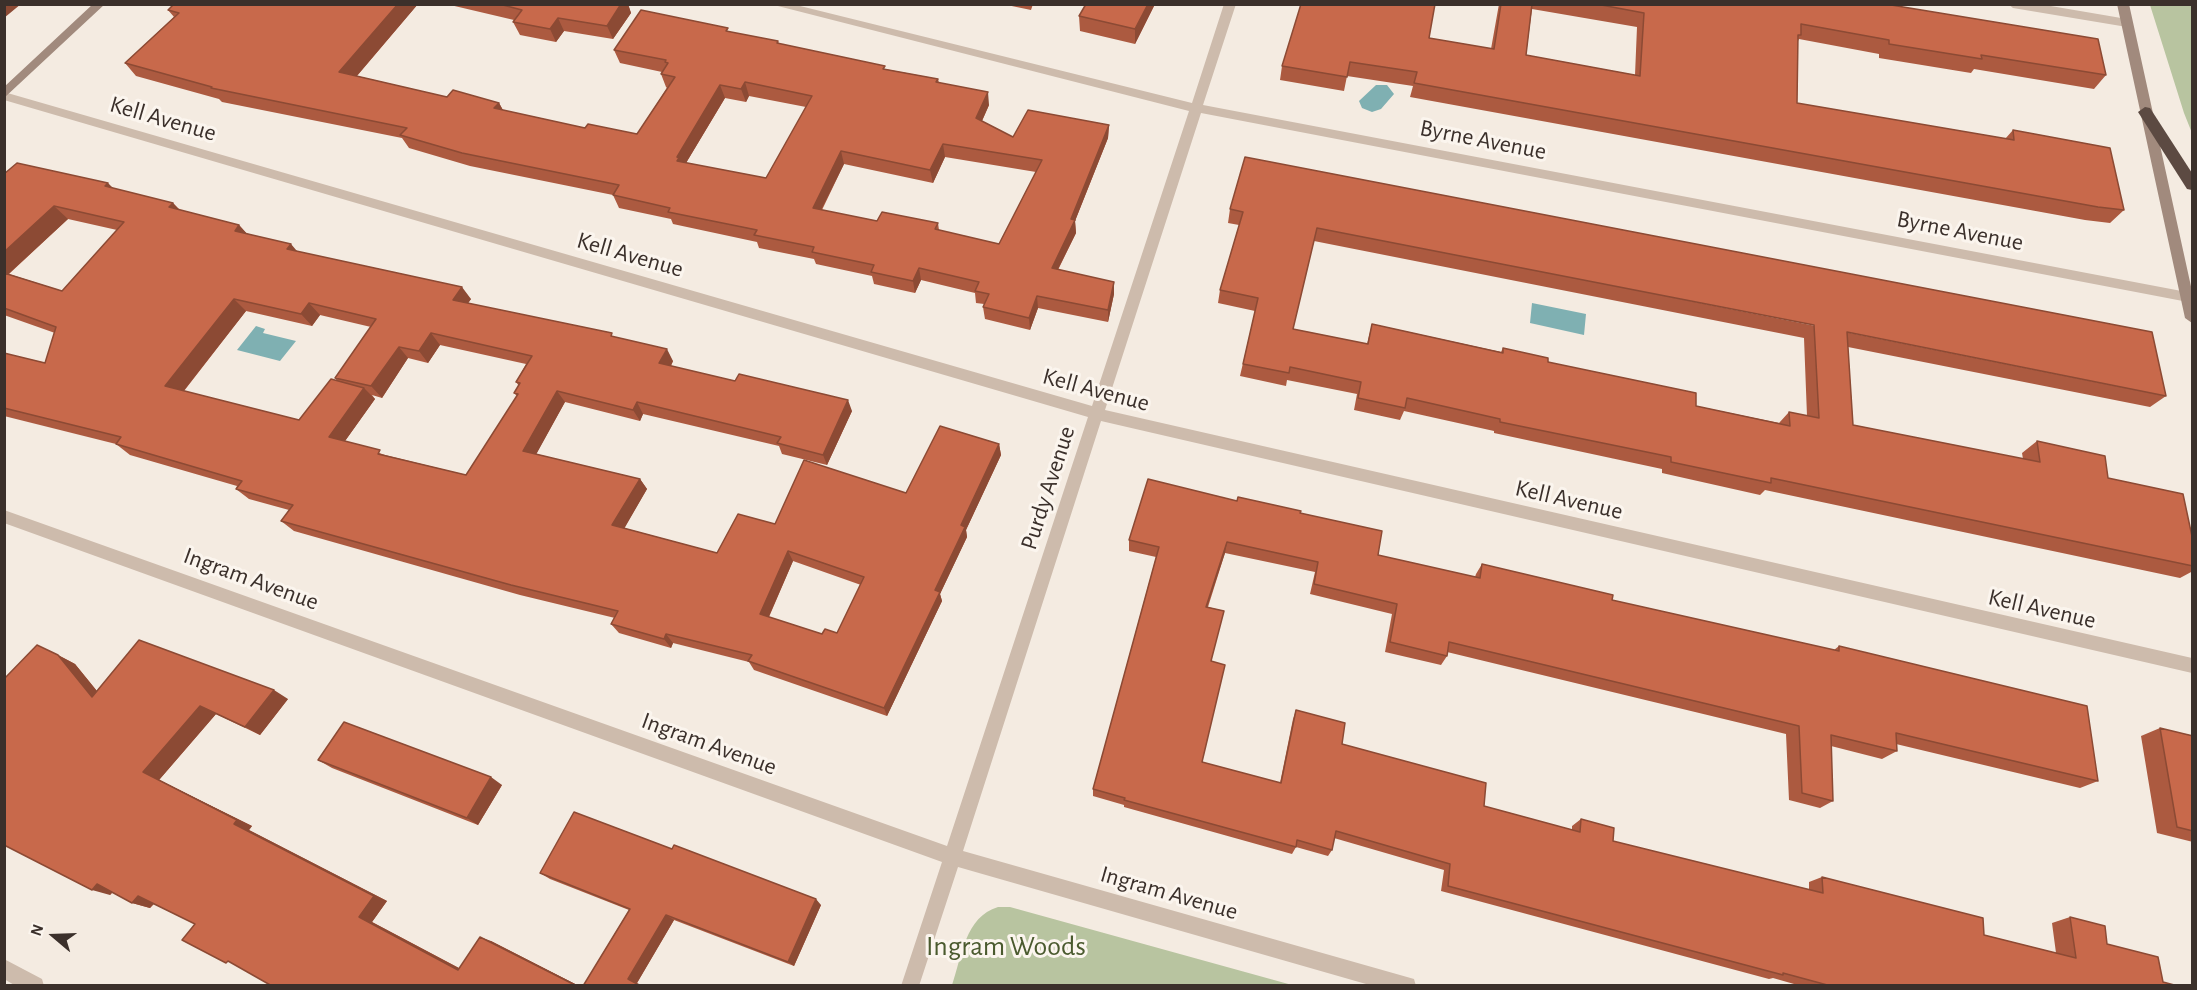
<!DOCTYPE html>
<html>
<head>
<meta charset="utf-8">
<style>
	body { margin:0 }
	#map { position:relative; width:2197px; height:990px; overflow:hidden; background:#f4ebe1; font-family:"Alegreya Sans",sans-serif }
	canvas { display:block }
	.frame { position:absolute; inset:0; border:6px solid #3b302b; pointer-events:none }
	.north { position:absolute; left:24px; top:906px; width:60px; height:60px; -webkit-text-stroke:4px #fbf5ee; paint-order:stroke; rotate:289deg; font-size:16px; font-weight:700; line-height:24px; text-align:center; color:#3b302b }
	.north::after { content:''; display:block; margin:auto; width:21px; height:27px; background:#3b302b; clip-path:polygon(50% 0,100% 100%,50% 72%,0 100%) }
</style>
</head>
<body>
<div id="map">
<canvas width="2197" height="990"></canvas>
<div class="frame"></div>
<div class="north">N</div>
</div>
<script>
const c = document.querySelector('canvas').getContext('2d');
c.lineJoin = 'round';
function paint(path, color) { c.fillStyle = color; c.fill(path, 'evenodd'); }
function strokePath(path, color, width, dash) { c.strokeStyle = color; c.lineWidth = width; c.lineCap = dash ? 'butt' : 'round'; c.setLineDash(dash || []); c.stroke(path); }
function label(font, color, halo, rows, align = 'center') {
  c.font = font + ' "Alegreya Sans",sans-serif'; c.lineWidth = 6; c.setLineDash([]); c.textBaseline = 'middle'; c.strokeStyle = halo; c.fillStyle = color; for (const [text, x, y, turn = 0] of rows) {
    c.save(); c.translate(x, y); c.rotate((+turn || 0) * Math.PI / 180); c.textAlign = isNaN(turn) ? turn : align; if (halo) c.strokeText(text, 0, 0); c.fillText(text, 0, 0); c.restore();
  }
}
paint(new Path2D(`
	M2150 5H2192V133L2184 113Z
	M998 907H1010L1292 985H952C962 956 965 917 998 907Z`), '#b8c4a0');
paint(new Path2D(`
	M1376 85H1387L1394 94 1381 109 1372 112 1362 108 1359 101Z
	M1532 303 1586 314 1584 335 1530 323Z
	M256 326 265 329 263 333 296 341 280 361 237 350Z`), '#7fb0b2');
paint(new Path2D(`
	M770 4H792L1192 103 1224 4H1236L1203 105 2192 293V301L2188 302 1201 113 1105 410 2192 658V673L1101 421 963 851 1407 977 1414 979 1416 986H1373L958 867 919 986H901L942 862 4 523V510L947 846 1088 417 4 100V92L1092 406 1189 111Z
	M2008 4H2039L2127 19 2133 23 2127 27 2013 8Z
	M4 959 42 979 44 986H16L4 979Z`), '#cdbbac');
paint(new Path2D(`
	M93 4H105L4 98V87Z
	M2117 4H2129L2192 291V323L2185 318Z`), '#a18a7d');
paint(new Path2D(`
	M2145 107 2150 108 2192 173V190L2187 189 2138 112Z`), '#5c4a42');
paint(new Path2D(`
	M174 4H418L357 76 447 97 499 103 503 110 585 128 637 134 667 88 666 87 661 74 662 72 620 63 614 50 730 32 778 41 779 44 885 69 938 79 939 83 989 105 982 121 1013 137 1109 125 1108 138 1075 221 1076 233 1058 270 1114 282V294L1108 322 1038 308 1030 330 985 319 983 307 984 304 976 303 975 293 921 280 915 293 874 284 872 276 816 264 814 259 759 248 757 242 673 224 671 219 619 208 613 195 470 166 409 148 402 138 222 102 219 99 136 76 125 63 174 17 168 10ZM749 96 806 107 766 178 686 163 725 98 746 102ZM945 157 1036 172 999 244 939 230 938 223 877 221 822 210 844 164 933 183Z
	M446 4H628L631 13 613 39 564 31 556 42 520 35 513 22 514 20Z
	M1002 4H1033L1031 10Z
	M1155 4 1135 44 1080 31 1079 16Z
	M1499 4H1885L2106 75 2094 89 1974 69 1971 73 1879 58V54L1799 39 1798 41 1797 103 2005 139 2013 130 2124 210 2110 223 2085 220 1410 97 1413 86 1347 76 1344 91 1280 80 1282 66 1429 38 1491 49ZM1532 9 1637 27 1635 75 1526 55Z
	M4 174 114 189 173 203 180 210 239 225 246 233 297 251 471 299 468 303 614 337 673 361 671 366 852 411 827 465 782 454 779 446 643 414 640 421 565 402 536 454 640 479 647 489 624 528 717 553 775 524 906 493 999 444 1001 455 966 530 967 537 940 594 942 601 887 716 754 670 749 662 673 643 671 648 619 633 611 624 615 618 520 595 294 531 281 521 289 510 249 499 236 489 237 486 130 455 116 444 4 416V353L45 363 55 333 4 315ZM68 219 117 230 62 291 9 274ZM246 311 312 326 320 315 371 327 335 378 337 381 299 420 184 391ZM440 345 526 364 516 382 519 386 514 393 517 396 466 475 385 455 345 441 375 399 372 395 382 398 408 358 428 363ZM793 561 861 585 837 633 822 634 769 617Z
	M1230 209 2166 396 2150 407 1848 347 1853 425 2023 459 2022 453 2037 441 2108 478 2193 541V571L2180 578 1765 490 1760 495 1662 473V469L1494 433V431L1404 411 1400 420 1354 410 1357 394 1287 380 1286 386 1240 376 1255 311 1218 303 1220 290 1239 225 1228 223ZM1314 241 1804 338 1807 416 1789 412 1779 423 1696 406 1503 348 1501 352 1372 324 1367 344 1293 329Z
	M1237 501 1300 513 1378 555 1475 577 1476 574 1482 564 1612 600 1834 650 1839 646 2098 781 2080 788 1896 744 1897 751 1882 759 1831 746 1833 801 1820 808 1789 800 1786 734 1447 652V656L1441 665 1385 652 1392 614 1310 594 1315 572 1225 553 1208 607 1224 611 1211 661 1202 762 1280 783 1293 719 1296 710 1342 744 1484 806 1572 830V826L1581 819 1613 841 1809 890V882L1822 877 1984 935 2056 953 2052 923 2070 917 2107 944 2163 982 2178 986H1801L1773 978 1769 979 1441 891 1444 870 1334 838 1332 850 1328 856 1296 847 1292 854 1124 807V805L1093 796V789L1156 557 1129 551V540Z
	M58 655 75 664 97 691 288 699 260 735 216 714 159 780 252 826 249 830 387 901 372 922 459 968 491 941 579 986H272L195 924 154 904 150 908 132 903 113 892 110 895Z
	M2160 728 2193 736V842L2157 833 2141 736Z
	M318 760 502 785 478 825 332 768Z
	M540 873 821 905 794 966 674 920 637 983 583 986 629 910 550 879Z`), '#ac5a40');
paint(new Path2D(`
	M4 4H21L4 18Z
	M398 4H418L349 85 339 72Z
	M621 4H628L631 13 613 39 607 26Z
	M1148 4H1155L1135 44V29Z
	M558 18 564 31 556 42 550 29Z
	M745 82 749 96 746 102 741 89Z
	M720 85 725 98 683 168 677 161V157Z
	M988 92 989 105 977 132 976 118Z
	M499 103 506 116 494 108Z
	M1109 125 1108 138 1075 221 1076 233 1052 281V268Z
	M943 144 945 157 933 183 930 170Z
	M841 151 844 164 816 220 813 208Z
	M108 183 121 196 105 186Z
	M173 203 185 216 169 207Z
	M54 206 68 219 4 278V252Z
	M239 225 251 238 235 231Z
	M291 244 302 257 287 249Z
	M919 268 921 280 915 293 913 281Z
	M1114 282V294L1108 322V310Z
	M462 287 471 299 462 312 453 300Z
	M1037 296 1038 308 1030 330 1029 318Z
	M234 299 246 311 178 398 165 386Z
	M309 303 320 315 312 326 301 314Z
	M431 333 440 345 428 363 419 351Z
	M399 347 408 358 382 398 371 386Z
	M667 349 673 361 666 375 659 363Z
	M364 388 375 399 340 448 329 437Z
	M557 391 565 402 532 462 523 451Z
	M848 400 852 411 827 465 823 455Z
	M637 402 643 414 640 421 633 410Z
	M999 444 1001 455 966 530 967 537 940 594 942 601 887 716 884 708 935 590 961 525Z
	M640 479 647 489 620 536 612 525Z
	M1227 542 1225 553 1204 616 1206 607Z
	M788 551 793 561 766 623 760 614Z
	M666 634 673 643 671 648 664 639Z
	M58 655 75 664 109 706 92 697Z
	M274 690 288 699 260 735 245 727Z
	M200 706 216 714 159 780 252 826 249 830 387 901 372 922 470 974 458 970 359 917 234 824 143 772Z
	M491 777 502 785 478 825 467 818Z
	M97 884 115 889 110 895 92 890Z
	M138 896 156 901 150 908 132 903Z
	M816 899 821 905 794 966 788 962Z
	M666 915 674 920 637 983 628 979Z
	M480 937 491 941 579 986H577Z`), '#8c4a34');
const building = new Path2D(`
	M174 4H398L339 72 447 97 453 90 499 103 494 108 585 128 588 124 637 134 675 77 661 74 668 63 665 62 666 60 614 50 641 10 728 28 726 31 778 41 777 43 885 66 883 69 938 79 936 82 988 92 976 118 1013 137 1028 110 1109 125 1071 219 1075 220 1052 268 1114 282 1108 310 1037 296 1029 318 983 307 989 294 975 291 979 282 919 268 913 281 871 272 874 265 812 252 814 247 754 235 757 230 668 212 670 208 613 195 619 185 462 153 400 135 407 128 211 88 212 87 125 63 179 13 168 10ZM745 82 812 96 766 178 677 161 679 158 677 157 720 85 741 89ZM943 144 1042 160 999 244 935 229 938 223 882 212 877 221 813 208 841 151 930 170Z
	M499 4H621L607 26 558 18 550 29 513 22 522 10Z
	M1086 4H1148L1135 29 1079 16Z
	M1301 4H1435L1429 38 1494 49 1501 4H1532L1526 55 1640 76 1644 13 1596 4H1885L2098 39 2106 75 1981 55 1982 59 1889 44V40L1801 24V35H1798L1797 103 2014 140 2013 130 2110 148 2124 210 2098 207 1414 83 1417 72 1350 62 1347 77 1282 66Z
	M1245 157 2152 332 2166 396 1847 332 1853 425 2040 462 2037 441 2105 456 2108 478 2183 494 2193 541V566L1771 478V483L1671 462V457L1500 422V419L1407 398 1405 408 1358 398 1361 382 1290 367 1289 373 1243 364 1258 298 1220 290 1243 212 1230 209ZM1317 228 1814 325 1819 418 1789 412 1790 426 1696 406V393L1548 362V358L1503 348V353L1372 324 1368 344 1293 329Z
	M17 163 108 183 105 186 173 203 169 207 239 225 235 231 291 244 287 249 462 287 453 300 612 333 611 336 667 349 659 363 735 381 739 374 848 400 823 455 777 443 781 437 637 402 633 410 557 391 523 451 640 479 612 525 717 553 738 514 775 524 804 460 906 493 940 426 999 444 961 525 965 527 935 590 940 592 884 708 748 661 752 655 666 634 664 639 611 624 618 611 511 585 281 521 293 505 236 489 242 481 116 444 121 437 4 408V353L45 363 56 327 4 308V273L62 291 124 222 54 206 4 252V174ZM234 299 301 314 309 303 376 319 335 378 371 386 399 347 419 351 431 333 532 356 516 382 520 383 514 393 518 394 466 475 378 454 380 450 329 437 364 388 331 379 299 420 165 386ZM788 551 864 577 837 633 825 629 822 634 760 614Z
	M1148 479 1237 501 1238 497 1301 511 1300 513 1382 531 1378 555 1480 578 1482 564 1613 595 1612 600 1839 651V646L2087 706 2098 781 1896 733 1897 751 1831 735 1833 801 1802 793 1799 726 1449 642 1447 656 1390 642 1397 604 1314 584 1318 562 1227 542 1206 607 1224 611 1211 661 1225 665 1202 762 1281 783 1296 710 1345 723 1342 744 1486 783 1484 806 1580 832 1581 819 1614 828 1613 841 1823 893 1822 877 1983 918 1984 935 2076 958 2070 917 2105 926 2107 944 2158 957 2163 982 2178 986H1831L1783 973V975L1448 886 1450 864 1336 831 1332 850 1297 840 1296 847 1124 800 1125 798 1093 789 1159 547 1129 540Z
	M139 640 274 690 245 727 200 706 143 772 237 820 234 824 374 896 359 917 458 970 480 937 577 986H272L228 961 226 963 182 940 195 924 138 896 132 903 97 884 92 890 4 845V679L37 645 58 655 92 697Z
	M344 722 491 777 467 818 318 760Z
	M2160 728 2193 736V831L2177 827Z
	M574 812 672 849 674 845 816 899 788 962 666 915 628 979 641 986H583L630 909 540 873Z`);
paint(building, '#c8694b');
strokePath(building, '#8c4a34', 1.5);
label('24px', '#3b302b', '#fbf5ee', [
	["Kell Avenue",163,119,16],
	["Byrne Avenue",1483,140,11],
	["Byrne Avenue",1960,231,11],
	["Kell Avenue",630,255,16],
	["Kell Avenue",1096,390,15],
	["Purdy Avenue",1048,488,-72],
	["Kell Avenue",1569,500,13],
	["Ingram Avenue",251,579,20],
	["Kell Avenue",2042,609,13],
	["Ingram Avenue",709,744,20],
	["Ingram Avenue",1169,893,16]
]);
label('28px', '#4a5a2e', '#fbf5ee', [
	["Ingram Woods",1006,947]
]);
</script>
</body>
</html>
